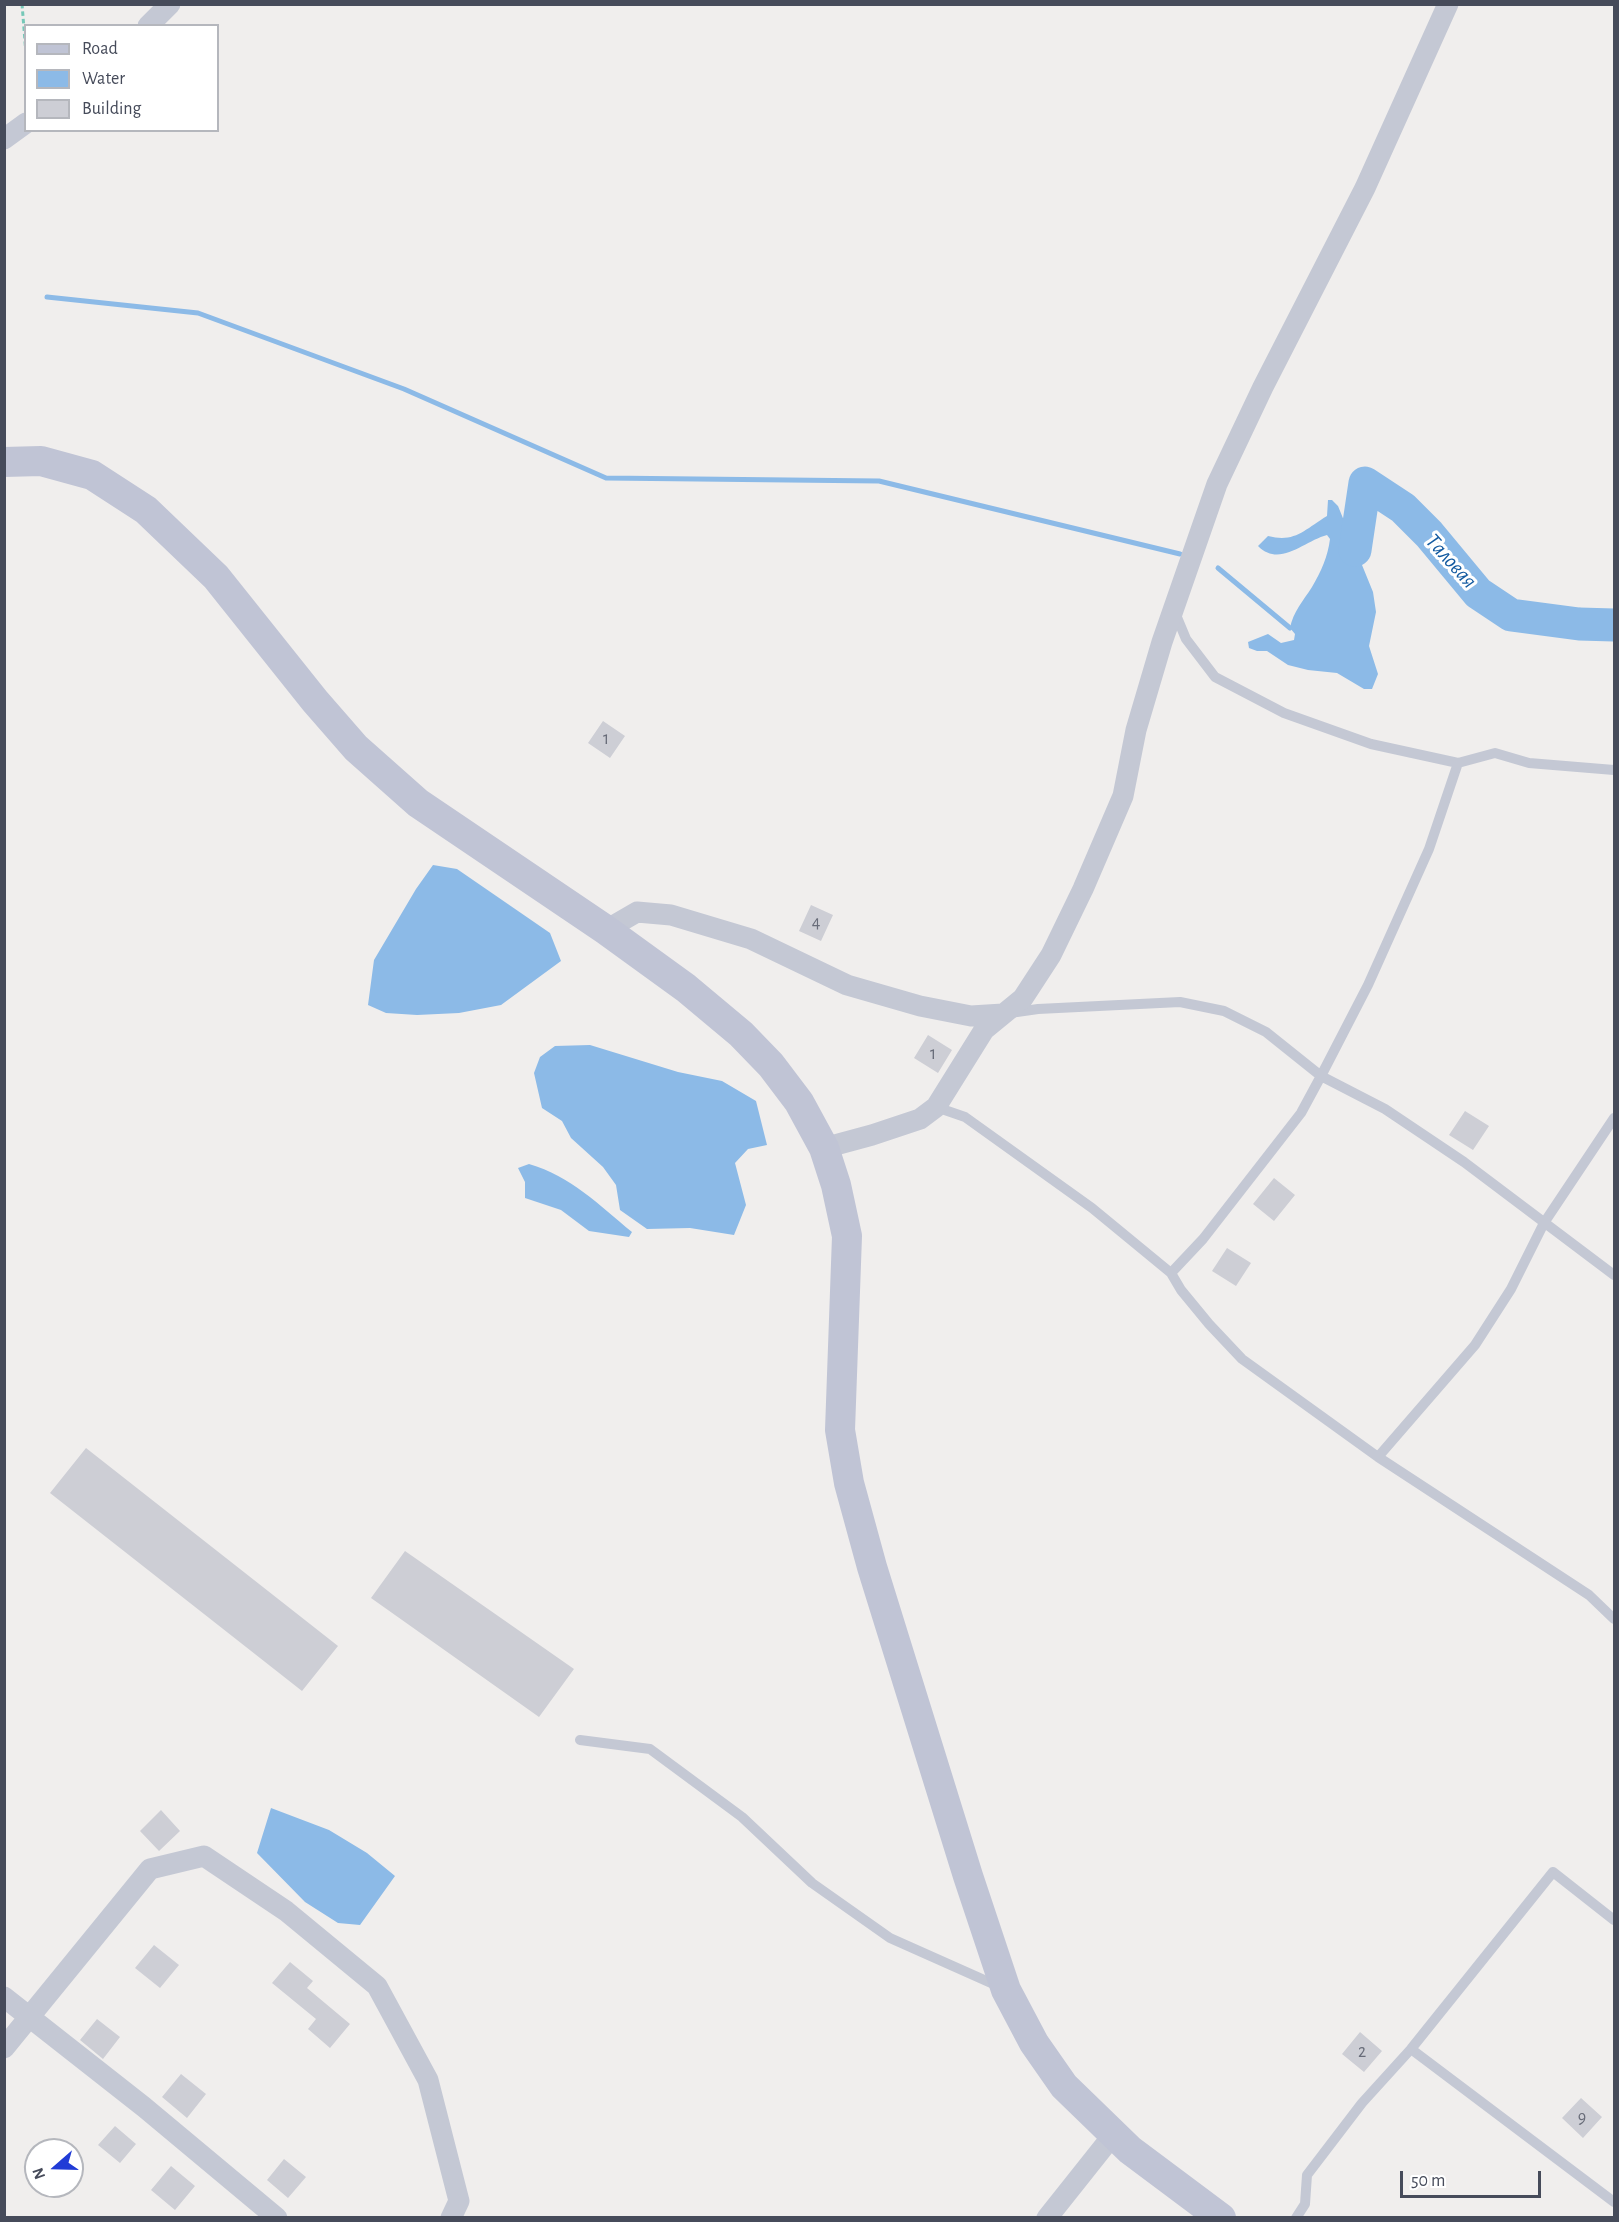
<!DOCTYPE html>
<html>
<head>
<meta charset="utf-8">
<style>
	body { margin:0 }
	#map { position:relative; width:1619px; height:2222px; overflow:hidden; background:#f0eeed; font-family:"Alegreya Sans",sans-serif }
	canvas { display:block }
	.frame { position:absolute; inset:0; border:6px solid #464b5a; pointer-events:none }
	.legend { position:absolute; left:24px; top:24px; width:195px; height:108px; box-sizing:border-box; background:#fff; border:2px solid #b5b7bd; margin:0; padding:8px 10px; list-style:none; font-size:18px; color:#464b5a }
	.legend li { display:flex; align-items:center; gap:12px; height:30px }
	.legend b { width:30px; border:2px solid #b5b7bd }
	.north { position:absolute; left:24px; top:2138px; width:60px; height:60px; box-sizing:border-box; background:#fff; border:2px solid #b5b7bd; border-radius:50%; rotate:250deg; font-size:16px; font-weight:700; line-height:24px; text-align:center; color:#464b5a }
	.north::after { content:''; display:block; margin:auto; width:21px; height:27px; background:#213cd6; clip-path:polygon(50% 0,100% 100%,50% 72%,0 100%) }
	.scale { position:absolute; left:1400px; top:2171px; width:141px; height:27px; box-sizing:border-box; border:3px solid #464b5a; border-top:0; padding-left:8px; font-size:18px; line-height:21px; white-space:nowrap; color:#464b5a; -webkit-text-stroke:4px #fff; paint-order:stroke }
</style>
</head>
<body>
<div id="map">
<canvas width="1619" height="2222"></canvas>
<div class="frame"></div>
<ul class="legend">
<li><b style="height:8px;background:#c0c4d5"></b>Road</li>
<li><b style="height:16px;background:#8cbae7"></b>Water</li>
<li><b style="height:16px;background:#cdced5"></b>Building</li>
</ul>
<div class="north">N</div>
<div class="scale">50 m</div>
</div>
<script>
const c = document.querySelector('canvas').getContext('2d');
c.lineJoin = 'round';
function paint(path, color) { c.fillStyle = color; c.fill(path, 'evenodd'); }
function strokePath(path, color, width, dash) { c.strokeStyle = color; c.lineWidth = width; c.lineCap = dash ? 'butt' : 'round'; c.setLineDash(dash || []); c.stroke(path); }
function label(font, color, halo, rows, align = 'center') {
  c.font = font + ' "Alegreya Sans",sans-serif'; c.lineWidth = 6; c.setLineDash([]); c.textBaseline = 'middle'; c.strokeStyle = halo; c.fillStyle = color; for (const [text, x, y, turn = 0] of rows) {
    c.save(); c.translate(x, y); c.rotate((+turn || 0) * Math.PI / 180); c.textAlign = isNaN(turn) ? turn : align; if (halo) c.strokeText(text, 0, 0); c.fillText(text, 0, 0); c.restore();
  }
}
paint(new Path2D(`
	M1328 500H1332L1338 506 1373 592 1376 612 1369 646 1378 674 1372 689H1364L1337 673 1308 670 1288 665 1267 651H1257L1249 648 1248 642 1268 634 1281 643 1294 640 1295 634 1290 628C1293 612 1303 601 1312 587 1321 572 1328 556 1330 539L1327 535C1304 541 1280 568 1258 546L1268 536C1295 543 1304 530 1327 516Z
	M433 865 457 869 550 933 561 961 501 1005 459 1013 417 1015 386 1013 368 1005 374 960 416 889Z
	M590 1045 678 1072 722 1081 756 1101 767 1145 748 1149 735 1163 746 1205 734 1235 690 1228 647 1229 620 1210 616 1185 603 1167 571 1138 562 1121 542 1108 534 1073 540 1057 555 1046Z
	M529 1164C571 1176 599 1205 632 1232L629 1237 589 1231 561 1210 525 1198V1182L518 1168Z
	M271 1808 329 1830 367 1853 395 1876 360 1925 338 1923 305 1902 257 1853Z`), '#8cbae7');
strokePath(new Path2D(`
	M47 297 198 313 404 389 606 478 879 481 1180 554
	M1218 568 1290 628`), '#8cbae7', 5);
strokePath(new Path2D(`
	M1355 550 1365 483 1403 508 1429 534 1478 593 1511 615 1579 624 1614 625`), '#8cbae7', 33);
paint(new Path2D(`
	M603 721 625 736 610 758 588 743Z
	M811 905 833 915 821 941 799 931Z
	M928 1035 952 1050 938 1073 914 1058Z
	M1465 1111 1489 1126 1473 1150 1449 1135Z
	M1274 1178 1295 1195 1274 1221 1253 1204Z
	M1227 1248 1251 1263 1236 1286 1212 1271Z
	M86 1448 338 1646 302 1691 50 1493Z
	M405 1551 574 1669 539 1717 371 1598Z
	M161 1810 180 1831 159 1851 140 1831Z
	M154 1945 179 1965 160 1988 135 1968Z
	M290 1962 313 1981 307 1988 350 2024 330 2048 308 2029 316 2019 272 1983Z
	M97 2019 120 2037 103 2059 80 2040Z
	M1360 2032 1382 2051 1364 2072 1342 2054Z
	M181 2074 206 2094 187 2118 162 2097Z
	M1581 2098 1602 2117 1583 2138 1562 2118Z
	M115 2126 136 2144 120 2163 98 2145Z
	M284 2159 306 2177 288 2198 267 2180Z
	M171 2166 195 2186 175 2210 151 2190Z`), '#cdced5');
strokePath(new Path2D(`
	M22 4 26 54`), '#76c8b8', 3, [4.5, 3]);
strokePath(new Path2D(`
	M1176 612V615L1186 639 1215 677 1284 713 1371 744 1458 763
	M1010 1013 1038 1009 1180 1002 1224 1011 1266 1032 1321 1076 1385 1109 1464 1162 1614 1275
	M936 1107 965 1117 1092 1208 1171 1273 1181 1290 1209 1324 1242 1359 1378 1457 1475 1345 1511 1289 1544 1223 1614 1118
	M1171 1273 1203 1239 1301 1113 1321 1076 1368 985 1429 849 1458 763 1495 753 1529 763 1614 770
	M1378 1457 1589 1595 1614 1619
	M580 1740 650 1749 742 1817 812 1883 890 1938 1000 1987
	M1411 2049 1614 2202
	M1296 2218 1305 2204 1307 2175 1362 2103 1411 2049 1553 1872 1614 1920`), '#c4c8d4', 10);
strokePath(new Path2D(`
	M148 26 170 4
	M4 139 26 123
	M606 930 637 912 671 915 751 939 847 985 920 1006 971 1016 1003 1014
	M824 1148 872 1135 920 1119 936 1107 984 1030 1023 998 1051 955 1083 889 1123 796 1136 730 1162 642 1217 484 1263 387 1365 188 1448 4
	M4 1997 144 2107 277 2218
	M4 2048 150 1869 204 1856 286 1911 377 1986 428 2080 459 2201 451 2218
	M1047 2218 1113 2135`), '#c4c8d4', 21);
strokePath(new Path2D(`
	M4 462 41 461 92 475 146 510 216 577 315 701 356 748 418 803 606 930 686 988 741 1034 771 1065 799 1102 824 1148 836 1185 847 1236 840 1430 849 1483 872 1567 968 1876 1006 1990 1034 2043 1064 2086 1130 2150 1221 2218`), '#c0c4d5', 30);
label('18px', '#686c79', null, [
	["1",606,739],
	["4",816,923],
	["1",933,1054],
	["2",1362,2052],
	["9",1582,2118]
]);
label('italic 22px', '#135aa0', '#fff', [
	["Таловая",1451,561,48]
]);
</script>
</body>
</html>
